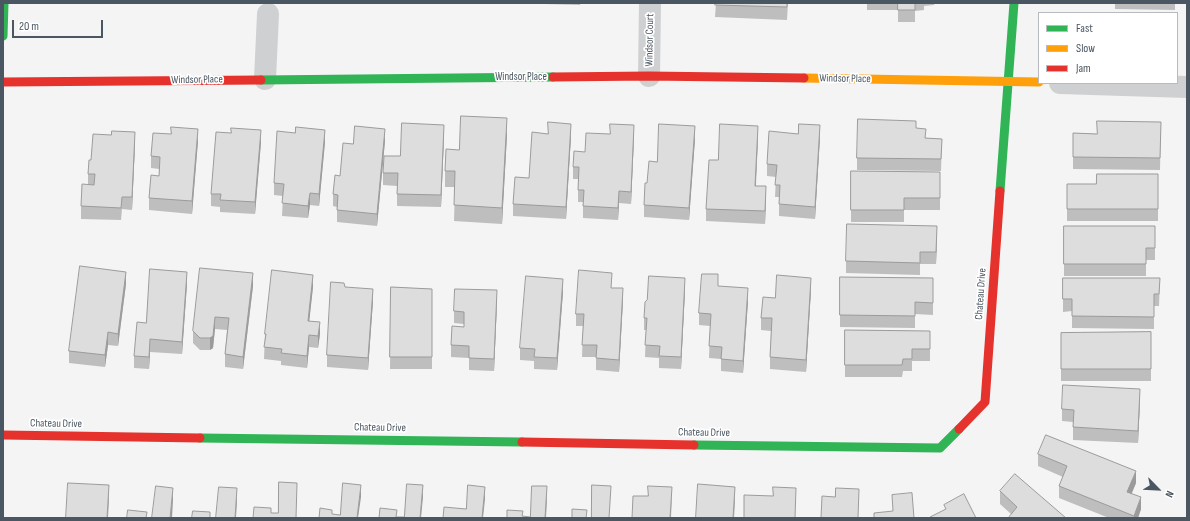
<!DOCTYPE html>
<html>
<head>
<meta charset="utf-8">
<style>
	body { margin:0 }
	#map { position:relative; width:1190px; height:521px; overflow:hidden; background:#f4f4f4; font-family:"Sofia Sans Condensed",sans-serif }
	canvas { display:block }
	.frame { position:absolute; inset:0; border:4px solid #4a5661; pointer-events:none }
	.legend { position:absolute; left:1038px; top:12px; width:140px; height:72px; box-sizing:border-box; background:#fff; border:1px solid #b7bbc0; margin:0; padding:5px 7px; list-style:none; font-size:12px; color:#4a5661 }
	.legend li { display:flex; align-items:center; gap:8px; height:20px }
	.legend b { width:20px; border:1px solid #b7bbc0 }
	.north { position:absolute; left:1138px; top:469px; width:40px; height:40px; -webkit-text-stroke:3px #fff; paint-order:stroke; rotate:114deg; font-size:11px; font-weight:700; line-height:16px; text-align:center; color:#4a5661 }
	.north::after { content:''; display:block; margin:auto; width:14px; height:18px; background:#4a5661; clip-path:polygon(50% 0,100% 100%,50% 72%,0 100%) }
	.scale { position:absolute; left:12px; top:20px; width:91px; height:18px; box-sizing:border-box; border:2px solid #4a5661; border-top:0; padding-left:5px; font-size:12px; line-height:14px; white-space:nowrap; color:#4a5661; -webkit-text-stroke:3px #fff; paint-order:stroke }
</style>
</head>
<body>
<div id="map">
<canvas width="1190" height="521"></canvas>
<div class="frame"></div>
<ul class="legend">
<li><b style="height:5px;background:#30b455"></b>Fast</li>
<li><b style="height:5px;background:#ff9f0a"></b>Slow</li>
<li><b style="height:5px;background:#e5322d"></b>Jam</li>
</ul>
<div class="north">N</div>
<div class="scale">20 m</div>
</div>
<script>
const c = document.querySelector('canvas').getContext('2d');
c.lineJoin = 'round';
function strokePath(path, color, width, dash) { c.strokeStyle = color; c.lineWidth = width; c.lineCap = dash ? 'butt' : 'round'; c.setLineDash(dash || []); c.stroke(path); }
function paint(path, color) { c.fillStyle = color; c.fill(path, 'evenodd'); }
function label(font, color, halo, rows, align = 'center') {
  c.font = font + ' "Sofia Sans Condensed",sans-serif'; c.lineWidth = 3.5; c.setLineDash([]); c.textBaseline = 'middle'; c.strokeStyle = halo; c.fillStyle = color; for (const [text, x, y, turn = 0] of rows) {
    c.save(); c.translate(x, y); c.rotate((+turn || 0) * Math.PI / 180); c.textAlign = isNaN(turn) ? turn : align; if (halo) c.strokeText(text, 0, 0); c.fillText(text, 0, 0); c.restore();
  }
}
strokePath(new Path2D(`
	M649 76 650 3
	M265 79 268 14
	M1060 83 1187 87`), '#ced0d2', 22);
strokePath(new Path2D(`
	M3 36 4 3
	M261 80 553 77
	M1000 191 1014 3
	M200 438 522 442
	M694 445 940 448 959 429`), '#30b455', 9);
strokePath(new Path2D(`
	M804 78 1039 82`), '#ff9f0a', 9);
strokePath(new Path2D(`
	M553 77 649 76 804 78
	M3 82 261 80
	M959 429 985 402 1000 191
	M3 435 200 438
	M522 442 694 445`), '#e5322d', 9);
paint(new Path2D(`
	M508 3H581L580 5Z
	M716 3H788L787 20 715 17Z
	M867 3H935L934 5 924 6V10L915 11V22H898V10H867Z
	M1115 3H1175V10L1115 9Z
	M1161 122 1160 170 1073 169V133L1097 134Z
	M916 129 926 138 942 139 941 171 857 170V158Z
	M507 135 502 224 454 221 455 187H445V171L459 150Z
	M571 136 566 219 513 216V204L529 178Z
	M444 137 441 207 397 206V186L383 185V173L400 156Z
	M634 137 631 204 619 203 618 220 583 218V202H578V179H573V167L585 152Z
	M820 137 815 219 779 216V197H775L776 177 767 176V164Z
	M758 138 756 186 766 198 765 224 706 221V209L718 160Z
	M695 139 689 220 644 217V205L647 183 657 162Z
	M198 141 192 214 149 210V198L159 176V169L151 168V156Z
	M385 141 377 226 337 222V207L333 206V194L340 176 353 144Z
	M261 142 255 214 220 212V207L211 206V194Z
	M325 142 319 206 310 205 308 218 282 216 283 196 274 195V183Z
	M135 144 132 210 122 209 121 220 81 219V206L88 184V174L91 160Z
	M851 171 940 172V210H904V222H851Z
	M1158 174V221H1067V184H1096Z
	M1064 226 1155 248V260H1146V276H1064Z
	M937 238 936 264H920V275L846 273V261Z
	M840 277 933 278V315L915 314V328L840 327Z
	M1063 278H1160L1159 306H1154V329L1072 328V311L1063 312Z
	M126 284 118 346 108 345 105 367 69 363V351Z
	M187 284 182 354 150 352 149 369 134 368V356L146 323Z
	M253 286 243 369 225 367V354L227 330 215 329 213 348 210 350H200L193 343V331Z
	M718 286 748 301 743 373 721 371V359L709 358 710 326 699 325V313Z
	M313 287 309 321 320 334 318 348 309 347 307 368 281 365V361L264 359 265 334Z
	M345 287 373 301 368 370 327 367V355Z
	M391 287 432 289V369H390Z
	M612 288 623 300 619 372 596 370V357H582L583 326H576V314Z
	M685 290 681 369 659 368V358L645 357 646 330H644V318Z
	M811 290 806 372 770 369V357L771 331 761 330V318L775 298Z
	M563 292 557 370 534 369V361L520 360V348Z
	M497 302 494 371 469 370V358L451 357V345L464 327V324L454 323V311Z
	M845 330 930 331V361H912V371H903L902 377H845Z
	M1151 332V381H1061V333Z
	M1140 401 1138 443 1073 440V422L1062 421V409Z
	M1038 454 1136 483 1132 493 1141 509 1138 518H1109L1059 498V486L1063 477 1038 466Z
	M1000 491 1066 518 1011 514 1000 504Z`), '#bebebf');
paint(new Path2D(`
	M507 118V135L502 224V208Z
	M571 124V136L566 219V207Z
	M444 125V137L441 207V195Z
	M634 125V137L631 204V192Z
	M820 125V137L815 219V207Z
	M695 126V139L689 220V208Z
	M758 126V138L755 198V186Z
	M198 129V141L192 214V201Z
	M385 129V141L377 226V214Z
	M261 130V142L255 214V202Z
	M325 130V142L319 206V194Z
	M135 132V144L132 210V197Z
	M766 186V198L765 224V211Z
	M619 191V203L618 220V208Z
	M310 193V205L308 218V206Z
	M937 226V238L936 264V252Z
	M126 272V284L118 346V334Z
	M187 272V284L182 354V342Z
	M253 273V286L243 369V357Z
	M313 275V287L308 333V321Z
	M685 278V290L681 369V357Z
	M811 278V290L806 372V360Z
	M563 279V292L557 370V358Z
	M623 288V300L619 372V360Z
	M748 288V301L743 373V361Z
	M373 289V301L368 370V358Z
	M497 290V302L494 371V359Z
	M215 317V329L213 348 210 350V338Z
	M320 322V334L318 348V336Z
	M108 332V345L105 367V355Z
	M309 335V347L307 368V356Z
	M150 339V352L149 369V357Z
	M1140 389V401L1138 443V431Z
	M1136 471V483L1127 504V492Z
	M109 485V497L108 518H107Z
	M361 485V497L358 518H357Z
	M423 485V497L421 518H420Z
	M547 486V498L546 518H545Z
	M485 487V499L483 518H482Z
	M672 487 671 518H670Z
	M735 487V499L734 518H733Z
	M173 488V500L172 518H170Z
	M237 488V501L236 518H235Z
	M1141 497V509L1138 518H1134V516Z`), '#9b9b9b');
const building = new Path2D(`
	M716 3H787V7L715 5Z
	M898 3H915V10H898Z
	M461 116 507 118 502 208 454 205 455 171H445L446 149 459 150Z
	M858 119 916 121V128L926 129 925 138 942 139 941 159 857 158Z
	M1097 121 1161 122 1160 158 1073 157V133L1097 134Z
	M548 122 571 124 566 207 513 204 515 177 529 178 532 132 548 134Z
	M402 123 444 125 441 195 397 194 398 173H383L384 156H400Z
	M610 124 634 125 631 192 619 191 618 208 583 206 584 190H578L579 167H573L574 151 585 152 586 133 610 134Z
	M659 124 695 126 689 208 644 205 645 183H647L649 161 657 162Z
	M720 124 758 126 755 186H766L765 211 706 209 709 160H718Z
	M799 124 820 125 815 207 779 204 780 185H775L777 165 767 164 769 131 798 134Z
	M355 126 385 129 377 214 337 210 338 195 333 194 335 175 340 176 343 143 353 144Z
	M171 127 198 129 192 201 149 198 151 175 159 176 160 157 151 156 153 133 171 134Z
	M296 127 325 130 319 194 310 193 308 206 282 203 284 184 274 183 277 131 295 133Z
	M231 128 261 130 255 202 220 200 221 194H211L216 132 231 133Z
	M112 131 135 132 132 197H122L121 208 81 206 82 184 94 185 95 174H88L89 160H91L93 134 111 135Z
	M851 171 940 172V198H904V210H851Z
	M1097 174H1158V209H1067V184H1096Z
	M847 224 937 226 936 252H920V263L846 261Z
	M1064 226H1155V248H1146V264H1064Z
	M80 266 126 272 118 334 108 332 105 355 69 351Z
	M200 268 253 273 243 357 225 354 229 318 215 317 213 336 210 338H200L193 331Z
	M150 269 187 272 182 342 150 339 149 357 134 356 137 322 146 323Z
	M272 270 313 275 308 321 320 322 318 336 309 335 307 356 281 353 282 349 264 347 266 334H265Z
	M579 270 612 273 611 288H623L619 360 596 358 597 345H582L584 314H576Z
	M702 274H718V286L748 288 743 361 721 359 722 347 709 346 711 314 699 313Z
	M777 275 811 278 806 360 770 357 772 318H761L763 297 775 298Z
	M526 276 563 279 557 358 534 357 535 349 520 348Z
	M649 276 685 278 681 357 659 356 660 346 645 345 647 318H644L645 302 647 300Z
	M840 277 933 278V303L915 302V316L840 315Z
	M1063 278H1160L1159 294H1154V317L1072 316V299H1063Z
	M331 282 344 283 345 287 373 289 368 358 327 355Z
	M391 287 432 289V357H390Z
	M455 289 497 290 494 359 469 358V346L451 345 452 326 464 327V312L454 311Z
	M845 330 930 331V349H912V359H903L902 365H845Z
	M1151 332V369H1061V333Z
	M1063 385 1140 389 1138 431 1073 427 1074 410 1062 409Z
	M1046 435 1136 471 1127 492 1141 497 1134 516 1059 486 1067 466 1038 454Z
	M1015 474 1066 518H1008L1017 507 1000 491Z
	M279 482 297 483 296 518H253L254 507 271 508V513H278Z
	M68 483 109 485 107 518H66Z
	M343 483 361 485 357 518H319L320 508 332 510V514L340 515Z
	M407 484 423 485 420 518H379L380 508 397 510 396 517H404Z
	M698 484 735 487 733 518H696Z
	M468 485 485 487 482 518H443L444 507 466 509Z
	M592 485 611 486 609 518H572V509L587 510 586 518H591Z
	M156 486 173 488 170 518H152Z
	M532 486H547L545 518H507V510L523 511 522 516 530 517Z
	M648 486 672 487 670 518H632L633 496H648Z
	M219 487 237 488 235 518H216Z
	M773 487 796 488 795 518H744V495L773 496Z
	M836 488 859 489 858 518H821L822 496 835 497Z
	M912 493 914 518H874V513L893 511 892 495Z
	M964 494 976 518H930V517L946 509 944 505Z
	M128 510 147 512 146 518H127Z
	M193 511 210 512V518H192Z`);
paint(building, '#ddddde');
strokePath(building, '#9b9b9b', 1);
label('11px', '#4a5661', '#fff', [
	["Windsor Court",650,40,-89],
	["Windsor Place",521,77],
	["Windsor Place",845,79,1],
	["Windsor Place",197,80,-1],
	["Chateau Drive",981,294,-86],
	["Chateau Drive",56,424,1],
	["Chateau Drive",380,428,1],
	["Chateau Drive",704,433,1]
]);
</script>
</body>
</html>
